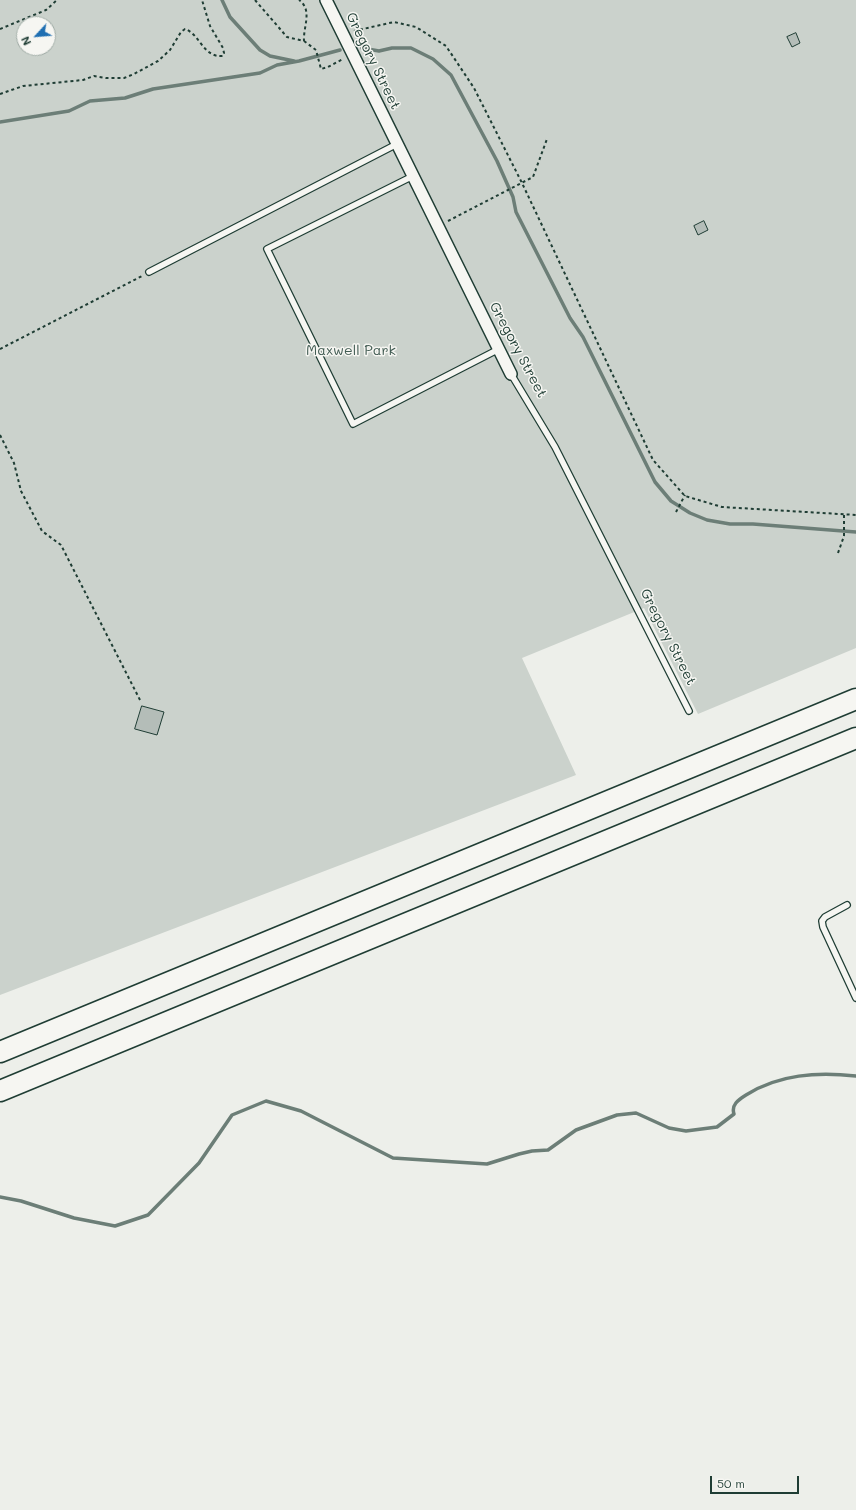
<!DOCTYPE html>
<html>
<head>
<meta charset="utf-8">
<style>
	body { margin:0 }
	#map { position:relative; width:856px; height:1510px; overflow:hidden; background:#edefea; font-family:Mali,sans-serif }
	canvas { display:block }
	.north { position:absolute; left:16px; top:16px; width:40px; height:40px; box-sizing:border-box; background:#f6f6f2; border:1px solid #a0aca6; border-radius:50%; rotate:244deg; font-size:11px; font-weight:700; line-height:16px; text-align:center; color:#1f3d34 }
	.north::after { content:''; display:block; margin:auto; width:14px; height:18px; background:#1f6fb2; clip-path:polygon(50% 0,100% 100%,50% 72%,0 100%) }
	.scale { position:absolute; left:710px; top:1476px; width:89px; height:18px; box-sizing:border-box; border:2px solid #1f3d34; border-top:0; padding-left:5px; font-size:12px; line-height:14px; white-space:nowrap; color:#1f3d34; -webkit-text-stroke:3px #f6f6f2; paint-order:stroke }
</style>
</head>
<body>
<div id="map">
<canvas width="856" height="1510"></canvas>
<div class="north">N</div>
<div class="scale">50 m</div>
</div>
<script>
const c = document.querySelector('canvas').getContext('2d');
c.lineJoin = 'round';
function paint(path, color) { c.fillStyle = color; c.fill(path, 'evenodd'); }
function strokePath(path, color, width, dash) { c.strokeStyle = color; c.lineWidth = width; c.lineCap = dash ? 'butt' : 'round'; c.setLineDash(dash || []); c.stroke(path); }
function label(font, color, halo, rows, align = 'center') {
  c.font = font + ' Mali,sans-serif'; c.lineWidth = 3; c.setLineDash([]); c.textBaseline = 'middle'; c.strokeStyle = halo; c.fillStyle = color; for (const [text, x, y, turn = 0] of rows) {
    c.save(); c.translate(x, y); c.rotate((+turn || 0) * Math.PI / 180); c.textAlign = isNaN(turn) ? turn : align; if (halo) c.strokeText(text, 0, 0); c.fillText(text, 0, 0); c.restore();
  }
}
paint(new Path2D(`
	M0 0H856V648L698 714 644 608 522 658 576 775 0 995ZM24 24H48V48H24Z`), '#cbd2cc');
strokePath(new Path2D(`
	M222 0 230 17 260 50 270 56 294 61
	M362 48 379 51 392 48H411L433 59 451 75 497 161 513 197 516 212 570 318 583 337 655 482 671 501 690 513 707 520 730 524H753L856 532
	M0 122 69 111 90 101 125 98 153 89 260 73 277 65 299 61 340 50
	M0 1197 21 1201 74 1218 115 1226 148 1215 199 1163 232 1115 266 1101 301 1111 393 1158 487 1164 519 1154 532 1151 548 1150 576 1130 617 1115 636 1113 669 1128 686 1131 717 1127 734 1114C731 1105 738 1100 746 1095 779 1074 817 1072 856 1076`), '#6c7e77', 3.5);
const building = new Path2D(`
	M796 33 800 43 792 47 787 37Z
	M704 221 708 230 698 235 694 226Z
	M142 706 164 712 157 735 135 729Z`);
paint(building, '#b4bdb8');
strokePath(building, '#1f3d34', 1);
const lane = new Path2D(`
	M413 176 267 249 353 424 499 349
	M149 272 397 144
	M511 374 555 447 689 711
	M847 905 825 917 822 921 823 927 856 998`);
const street = new Path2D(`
	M326 0 511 374`);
const highway = new Path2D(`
	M0 1052 856 699
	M0 1091 856 738`);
strokePath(lane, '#1f3d34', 8);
strokePath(street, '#1f3d34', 14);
strokePath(highway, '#1f3d34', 23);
strokePath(new Path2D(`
	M255 0 287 37 304 41C303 27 313 10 299 0
	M0 29 46 10 57 0
	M354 31 394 22 416 27 446 46 474 88 522 183 653 460 685 496 722 507 856 515
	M304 41 316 50 321 69 328 67 343 59
	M0 94 23 86 83 80 94 76 106 78H124L134 74 158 61 170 50 181 32 185 29C200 34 203 58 223 56L224 53 223 48 210 26 202 0
	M448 221 533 177 547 139
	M0 349 142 276
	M0 435 14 463 21 491 42 531 61 545 140 700
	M676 512 685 495
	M838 553 844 536V514`), '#1f3d34', 2, [3, 3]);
strokePath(lane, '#f6f6f2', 5.5);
strokePath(street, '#f6f6f2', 11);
strokePath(highway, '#f6f6f2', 20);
label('14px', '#1f3d34', '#f6f6f2', [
	["Gregory Street",373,61,64],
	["Gregory Street",518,350,62],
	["Gregory Street",668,637,63]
]);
label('14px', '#415b52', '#f6f6f2', [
	["Maxwell Park",351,351]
]);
</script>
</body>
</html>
